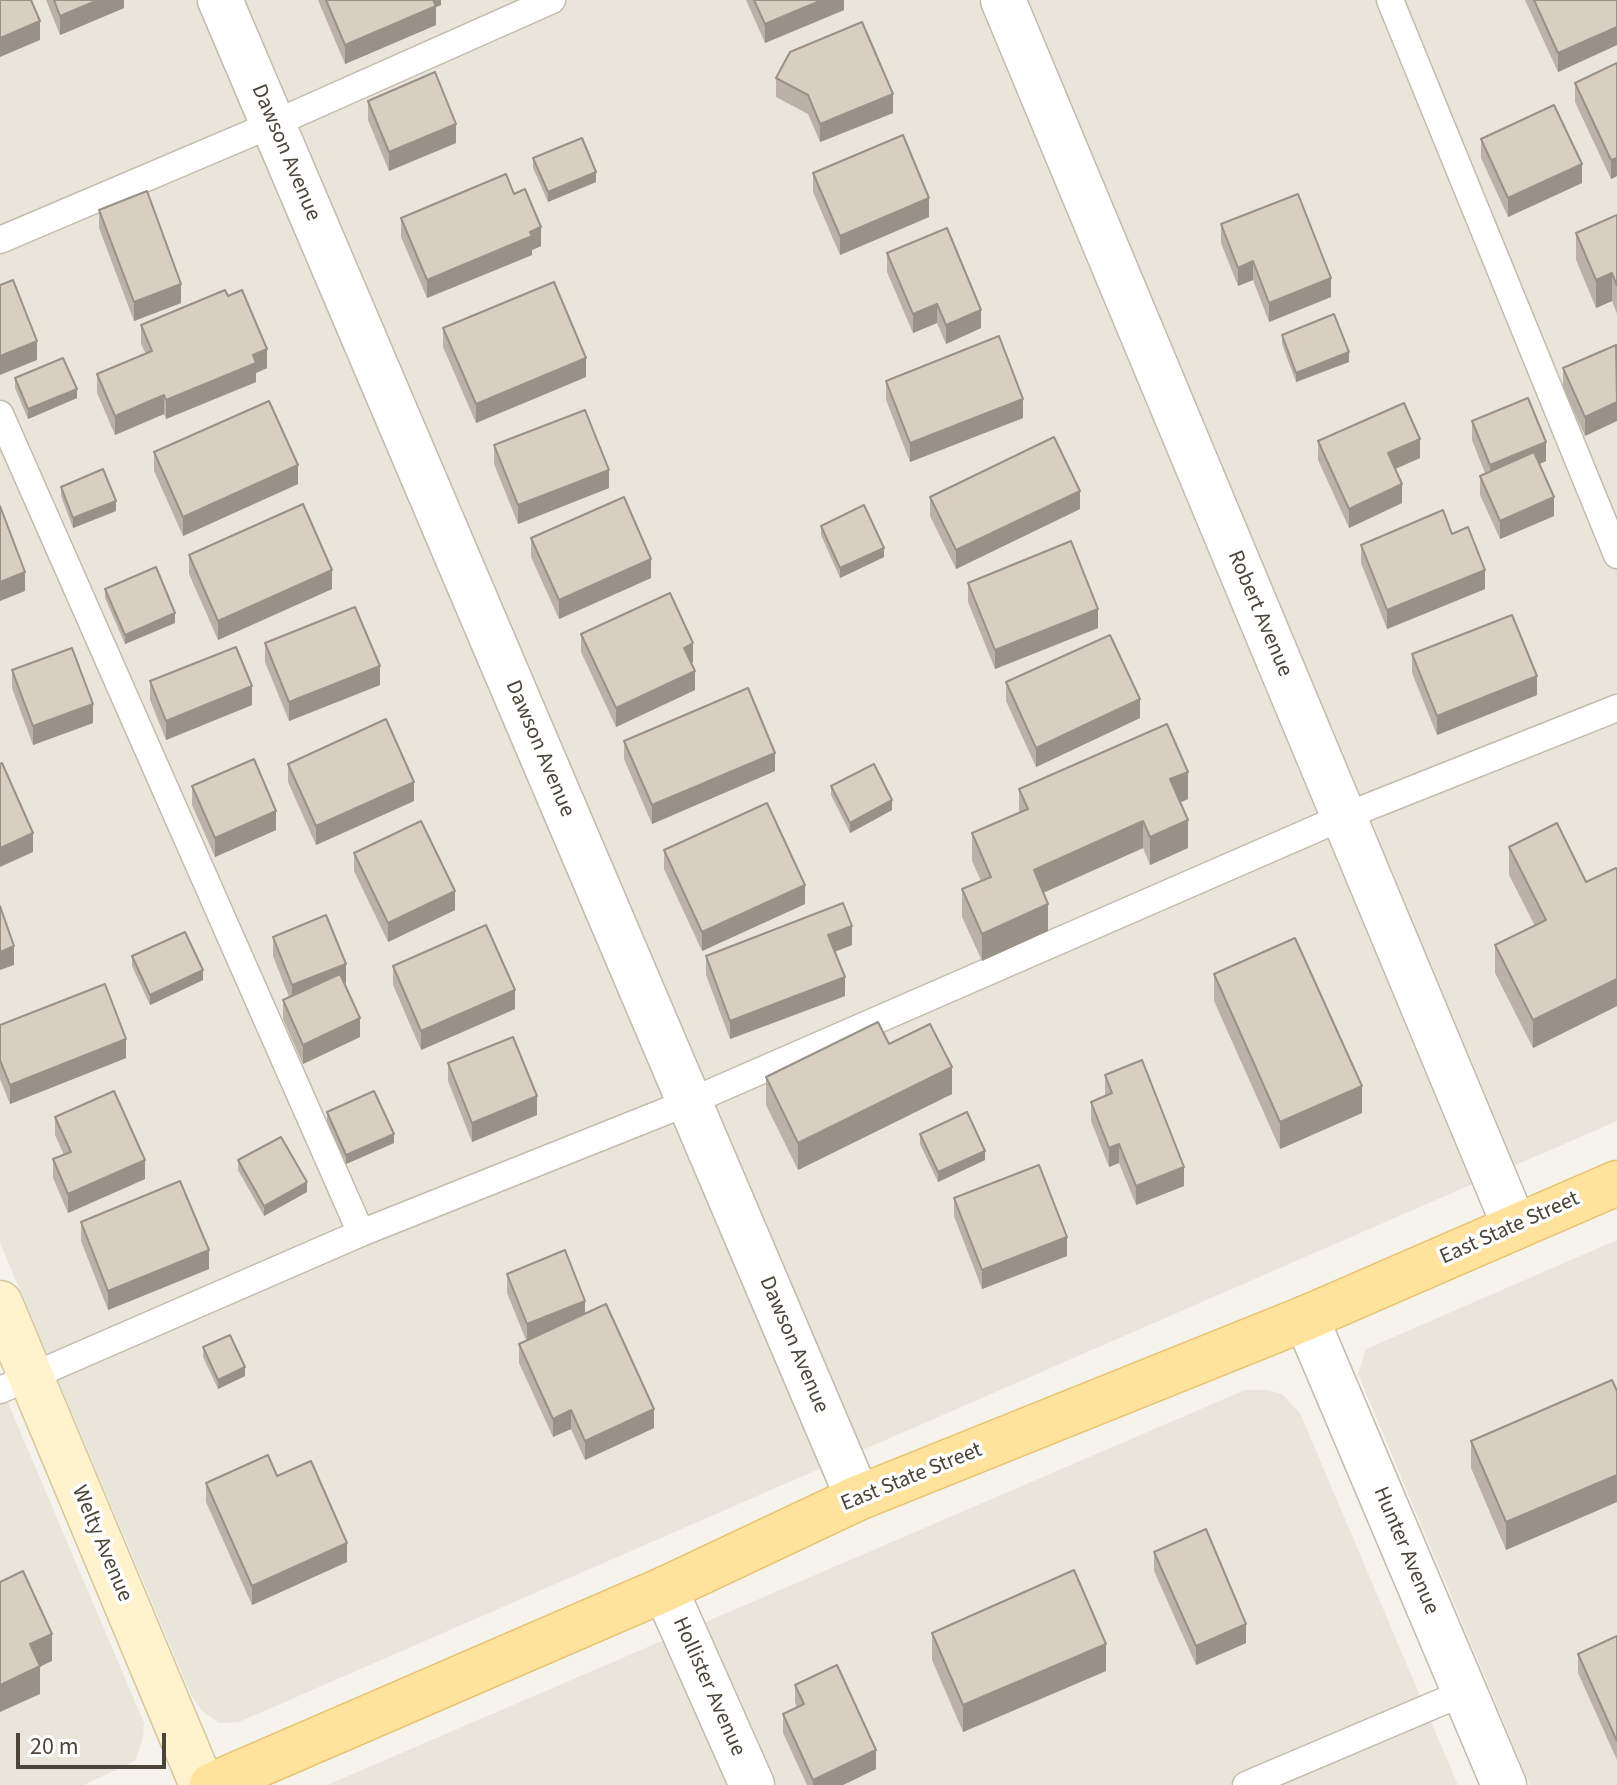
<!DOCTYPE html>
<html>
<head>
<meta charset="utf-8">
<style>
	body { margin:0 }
	#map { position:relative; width:1617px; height:1785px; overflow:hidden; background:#f6f3ec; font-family:"Source Sans 3",sans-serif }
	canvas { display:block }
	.scale { position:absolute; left:16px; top:1733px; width:150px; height:36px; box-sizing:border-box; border:4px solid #4b4439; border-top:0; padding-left:10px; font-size:24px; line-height:28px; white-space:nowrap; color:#4b4439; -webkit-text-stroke:6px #fff; paint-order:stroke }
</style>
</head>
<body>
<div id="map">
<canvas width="1617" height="1785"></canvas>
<div class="scale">20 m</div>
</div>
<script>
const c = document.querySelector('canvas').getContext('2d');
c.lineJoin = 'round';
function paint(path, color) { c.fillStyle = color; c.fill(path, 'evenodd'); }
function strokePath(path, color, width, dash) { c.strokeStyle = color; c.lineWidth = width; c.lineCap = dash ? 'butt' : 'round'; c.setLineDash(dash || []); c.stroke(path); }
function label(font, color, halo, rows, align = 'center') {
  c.font = font + ' "Source Sans 3",sans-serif'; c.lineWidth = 7; c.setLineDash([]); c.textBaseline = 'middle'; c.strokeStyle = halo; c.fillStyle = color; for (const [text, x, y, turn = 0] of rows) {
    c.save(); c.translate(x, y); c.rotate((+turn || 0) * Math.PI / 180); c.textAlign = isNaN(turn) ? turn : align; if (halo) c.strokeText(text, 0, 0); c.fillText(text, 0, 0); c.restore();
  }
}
paint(new Path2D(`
	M0 0H1617V1121L239 1722 219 1723 202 1711 192 1697 0 1243Z
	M1617 1240V1785H1530L1358 1374 1366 1349Z
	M0 1384 144 1723 143 1738 135 1761 84 1785H0Z
	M1245 1390H1267L1282 1394 1300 1413 1458 1785H327Z`), '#eae5da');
const lane = new Path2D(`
	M1390 0 1617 555
	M0 240 273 124 552 0
	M0 414 361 1233 0 1390
	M361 1233 689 1102 1343 817 1617 708
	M1246 1785 1465 1692`);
const street = new Path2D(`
	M220 0 858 1498
	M1003 0 1515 1227
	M1306 1318 1504 1785
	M665 1589 752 1785`);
const secondary = new Path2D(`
	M0 1303 202 1785`);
const primary = new Path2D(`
	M212 1785 665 1589 858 1498 1306 1318 1617 1183`);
strokePath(lane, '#c2bbae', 29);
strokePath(street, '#c2bbae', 47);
strokePath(secondary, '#d6c79b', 47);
strokePath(primary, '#e6c16a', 47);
strokePath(lane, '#fff', 26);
strokePath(street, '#fff', 44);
strokePath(secondary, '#fff3cd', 44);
strokePath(primary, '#ffe39c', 44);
paint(new Path2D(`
	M46 0H124V8L60 35Z
	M318 0H441V5L436 7V25L345 64Z
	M746 0H844V10L765 43Z
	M1525 0H1617V45L1558 72Z
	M1617 63V176L1611 179 1575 102V83Z
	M776 78 893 113 820 142 808 114 776 97Z
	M368 101 456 143 389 171 368 120Z
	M1481 139 1582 183 1508 217 1481 158Z
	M533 158 596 182 548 202 533 168Z
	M813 173 929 217 840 255 813 192Z
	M514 194 541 246 532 250V255L427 298 401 237V218Z
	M99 210 181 303 134 321 99 228Z
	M1617 215V314L1612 301 1596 308 1576 260V233Z
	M1221 224 1331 297 1269 322 1253 280 1238 286 1221 243Z
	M887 253 981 328 946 344 937 323 913 333 887 272Z
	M228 296 267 368 256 373V382L166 419 164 414 115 435 97 393V374L146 354 141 344V325Z
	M443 328 586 377 476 423 443 347Z
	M1282 335 1349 362 1296 382 1282 344Z
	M1616 345 1585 436 1563 387V368Z
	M15 378 77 398 28 419 15 388Z
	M886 381 1023 418 910 462 886 400Z
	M1472 421 1546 461 1540 464 1554 516 1500 539 1480 495V476L1485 473 1472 440Z
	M1318 441 1420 458 1395 469 1402 503 1349 528 1318 460Z
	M494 445 609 488 518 524 494 464Z
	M154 452 298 484 183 536 154 471Z
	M61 487 116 511 73 528 61 496Z
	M930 497 1080 509 956 569 930 516Z
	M821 526 884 557 840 578 821 535Z
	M531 538 651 578 559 619 531 557Z
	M1361 545 1485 589 1387 629 1361 563Z
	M189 555 332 589 218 640 189 574Z
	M968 583 1098 628 995 669 968 602Z
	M105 589 175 623 125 644 105 598Z
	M581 634 693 662 691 663 695 690 616 727 581 652Z
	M265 643 380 685 289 721 265 662Z
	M1412 654 1537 695 1437 735 1412 673Z
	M12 670 93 723 33 745 12 688Z
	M150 681 252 705 166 740 150 700Z
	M1006 682 1140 718 1036 767 1006 701Z
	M624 741 775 771 652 824 624 759Z
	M288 764 414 801 316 845 288 782Z
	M192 786 276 830 215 857 192 805Z
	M831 786 892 810 850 833 831 795Z
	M1019 789 1188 799 1180 802 1188 848 1150 865 1143 848 1044 892 1048 931 982 961 962 917V889L981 881 972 861V833L1019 813Z
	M1509 847 1586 882 1617 870V1006L1533 1048 1495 973V945L1535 926 1509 875Z
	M664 850 805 904 702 951 664 869Z
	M354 853 455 910 388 942 354 871Z
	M273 937 346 983 344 984 360 1037 303 1064 283 1019V1000L289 997 273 956Z
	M852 945 835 952 845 996 730 1039 706 975V956Z
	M132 956 203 980 150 1005 132 966Z
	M393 966 515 1009 421 1050 393 985Z
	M1214 974 1362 1113 1280 1149 1214 1001Z
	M0 1025 126 1058 10 1104 0 1079Z
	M889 1044 952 1094 798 1170 766 1105V1077Z
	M448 1063 537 1115 472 1142 448 1081Z
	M1105 1075 1184 1186 1136 1205 1119 1163 1109 1167 1091 1121V1102L1105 1096Z
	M327 1112 394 1143 346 1164 327 1122Z
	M55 1117 145 1179 68 1213 53 1178V1159L64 1155 55 1135Z
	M920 1134 985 1160 938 1182 920 1144Z
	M238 1160 307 1192 264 1216 238 1170Z
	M954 1198 1067 1256 982 1289 954 1216Z
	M81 1222 209 1269 108 1310 81 1241Z
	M507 1274 585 1314 654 1428 585 1460 571 1429 553 1437 519 1363V1344L526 1340 507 1293Z
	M203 1347 245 1376 218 1389 203 1357Z
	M1617 1391V1502L1506 1550 1471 1468V1441Z
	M277 1476 347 1562 252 1605 206 1502V1483Z
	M1154 1552 1246 1643 1196 1665 1154 1571Z
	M932 1633 1106 1671 963 1732 932 1660Z
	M1617 1636V1760L1578 1673V1654Z
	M795 1685 876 1769 843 1785H807L783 1733V1714L797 1708 795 1703Z`), '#bab2a6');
paint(new Path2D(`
	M98 0H124V8L60 35V16Z
	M429 0H441V5L436 7V25L345 64V45Z
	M822 0H844V10L765 43V24Z
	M40 21V40L0 57V38Z
	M1617 27V45L1558 72V53Z
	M893 94V113L820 142V124Z
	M456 124V143L389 171V152Z
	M1617 158V176L1611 179V160Z
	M1582 164V183L1508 217V198Z
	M596 172V182L548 202V192Z
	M929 198V217L840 255V236Z
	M541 227V246L532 250V255L427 298V280Z
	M1253 261V280L1238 286V268Z
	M1612 273V301L1596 308V280Z
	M1331 278V297L1269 322V303Z
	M181 284V303L134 321V302Z
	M937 304V323L913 333V314Z
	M981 310V328L946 344V325Z
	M37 341V360L0 375V356Z
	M267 349V368L256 373V382L166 419V400Z
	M1349 352V362L1296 382V373Z
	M586 358V377L476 423V404Z
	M77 389V398L28 419V409Z
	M164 395V414L115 435V416Z
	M1023 399V418L910 462V443Z
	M1617 402V421L1585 436V417Z
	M1420 439V458L1388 472V453Z
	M1546 442V461L1490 484V465Z
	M298 465V484L183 536V517Z
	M609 470V488L518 524V505Z
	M1402 484V503L1349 528V509Z
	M1080 491V509L956 569V550Z
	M1554 497V516L1500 539V521Z
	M116 501V511L73 528V518Z
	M884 548V557L840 578V568Z
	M651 559V578L559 619V600Z
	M332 570V589L218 640V621Z
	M1485 570V589L1387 629V610Z
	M25 572V591L0 601V582Z
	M1098 609V628L995 669V650Z
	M175 613V623L125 644V635Z
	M693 643V662L684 667V648Z
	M380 666V685L289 721V702Z
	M695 671V690L616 727V708Z
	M1537 676V695L1437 735V716Z
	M252 686V705L166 740V721Z
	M1140 699V718L1036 767V748Z
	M93 704V723L33 745V726Z
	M775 753V771L652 824V805Z
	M1188 772V799L1170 807V779Z
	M414 782V801L316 845V826Z
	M892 800V810L850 833V823Z
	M276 811V830L215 857V838Z
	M1188 820V848L1150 865V837Z
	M1143 821V848L1034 897V870Z
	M33 833V852L0 867V848Z
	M805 885V904L702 951V932Z
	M455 891V910L388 942V923Z
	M1048 904V931L982 961V934Z
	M852 926V945L828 954V935Z
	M14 946V965L0 970V952Z
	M346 964V983L292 1004V985Z
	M203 970V980L150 1005V995Z
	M845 977V996L730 1039V1021Z
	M1617 979V1006L1533 1048V1020Z
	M515 990V1009L421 1050V1031Z
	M360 1018V1037L303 1064V1045Z
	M126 1039V1058L10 1104V1085Z
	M952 1067V1094L798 1170V1143Z
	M1362 1086V1113L1280 1149V1122Z
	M537 1096V1115L472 1142V1123Z
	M394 1134V1143L346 1164V1155Z
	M1119 1144V1163L1109 1167V1148Z
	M985 1151V1160L938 1182V1172Z
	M145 1160V1179L68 1213V1194Z
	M1184 1167V1186L1136 1205V1186Z
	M307 1182V1192L264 1216V1206Z
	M1067 1237V1256L982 1289V1270Z
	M209 1250V1269L108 1310V1291Z
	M585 1301V1320L527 1343V1324Z
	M245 1367V1376L218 1389V1380Z
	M654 1409V1428L585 1460V1441Z
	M571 1410V1429L553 1437V1419Z
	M1617 1475V1502L1506 1550V1522Z
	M347 1543V1562L252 1605V1586Z
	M1246 1624V1643L1196 1665V1646Z
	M52 1634V1661L31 1671 40 1666V1694L0 1712V1685L30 1644Z
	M1106 1644V1671L963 1732V1705Z
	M876 1750V1769L843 1785H813V1780Z`), '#979187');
const building = new Path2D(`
	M0 0H31L40 21 0 38Z
	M54 0H98L60 16Z
	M326 0H433L436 6 345 45Z
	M754 0H822L765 24Z
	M1534 0H1617V27L1558 53Z
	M862 22 893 94 820 124 808 95 776 78 790 52Z
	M1617 63V158L1611 160 1575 83Z
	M435 72 456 124 389 152 368 101Z
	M1554 105 1582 164 1508 198 1481 139Z
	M903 135 929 198 840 236 813 173Z
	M582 138 596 172 548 192 533 158Z
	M506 174 514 194 525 189 541 227 530 232 532 236 427 280 401 218Z
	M147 191 181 284 134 302 99 210Z
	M1298 194 1331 278 1269 303 1253 261 1238 268 1221 224Z
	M1617 215V286L1612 273 1596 280 1576 233Z
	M947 228 981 310 946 325 937 304 913 314 887 253Z
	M13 280 37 341 0 356V285Z
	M554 282 586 358 476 404 443 328Z
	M225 290 228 296 242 290 267 349 253 355 256 363 166 400 164 395 115 416 97 374 152 351 141 325Z
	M1334 314 1349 352 1296 373 1282 335Z
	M999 336 1023 399 910 443 886 381Z
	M1616 345 1617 402 1585 417 1563 368Z
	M63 358 77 389 28 409 15 378Z
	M1528 398 1546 442 1490 465 1472 421Z
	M269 401 298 465 183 517 154 452Z
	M1404 403 1420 439 1388 453 1402 484 1349 509 1318 441Z
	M585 410 609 470 518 505 494 445Z
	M1054 437 1080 491 956 550 930 497Z
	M1534 452 1554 497 1500 521 1480 476Z
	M103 469 116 501 73 518 61 487Z
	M624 497 651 559 559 600 531 538Z
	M303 504 332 570 218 621 189 555Z
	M864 505 884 548 840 568 821 526Z
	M0 506 25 572 0 582Z
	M1443 510 1452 534 1468 527 1485 570 1387 610 1361 545Z
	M1071 541 1098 609 995 650 968 583Z
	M156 567 175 613 125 635 105 589Z
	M670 593 693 643 684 648 695 671 616 708 581 634Z
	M355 607 380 666 289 702 265 643Z
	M1512 615 1537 676 1437 716 1412 654Z
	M1110 635 1140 699 1036 748 1006 682Z
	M236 647 252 686 166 721 150 681Z
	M72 648 93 704 33 726 12 670Z
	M748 688 775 753 652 805 624 741Z
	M386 719 414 782 316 826 288 764Z
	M1167 724 1188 772 1170 779 1188 820 1150 837 1143 821 1034 870 1048 904 982 934 962 889 991 877 972 833 1028 809 1019 789Z
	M254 759 276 811 215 838 192 786Z
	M2 763 33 833 0 848V764Z
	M874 764 892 800 850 823 831 786Z
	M767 803 805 885 702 932 664 850Z
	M421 821 455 891 388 923 354 853Z
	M1557 823 1586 882 1616 868 1617 870V979L1533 1020 1495 945 1546 920 1509 847Z
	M843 903 852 926 828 935 845 977 730 1021 706 956Z
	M0 906 14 946 0 952Z
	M326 915 346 964 292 985 273 937Z
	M486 925 515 990 421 1031 393 966Z
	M185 932 203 970 150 995 132 956Z
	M1295 938 1362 1086 1280 1122 1214 974Z
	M340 974 360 1018 303 1045 283 1000Z
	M105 984 126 1039 10 1085 0 1060V1025Z
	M878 1022 889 1044 930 1024 952 1067 798 1143 766 1077Z
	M513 1037 537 1096 472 1123 448 1063Z
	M1142 1060 1184 1167 1136 1186 1119 1144 1109 1148 1091 1102 1112 1093 1105 1075Z
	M114 1091 145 1160 68 1194 53 1159 71 1152 55 1117Z
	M374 1091 394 1134 346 1155 327 1112Z
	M967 1112 985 1151 938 1172 920 1134Z
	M281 1137 307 1182 264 1206 238 1160Z
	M1039 1165 1067 1237 982 1270 954 1198Z
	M180 1181 209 1250 108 1291 81 1222Z
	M565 1250 585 1301 527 1324 507 1274Z
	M606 1304 654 1409 585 1441 571 1410 553 1419 519 1344Z
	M230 1335 245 1367 218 1380 203 1347Z
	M1612 1380 1617 1391V1475L1506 1522 1471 1441Z
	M268 1455 277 1476 311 1461 347 1543 252 1586 206 1483Z
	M1206 1529 1246 1624 1196 1646 1154 1552Z
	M1074 1570 1106 1644 963 1705 932 1633Z
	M23 1571 52 1634 30 1644 40 1666 0 1685V1582Z
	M1617 1636V1741L1578 1654Z
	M837 1665 876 1750 813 1780 783 1714 804 1704 795 1685Z`);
paint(building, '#d8cfc1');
strokePath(building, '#979187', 2);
label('22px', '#4b4439', '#fff', [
	["Dawson Avenue",285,153,67],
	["Robert Avenue",1259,614,67],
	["Dawson Avenue",539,749,67],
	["East State Street",1510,1229,-24],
	["Dawson Avenue",793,1345,67],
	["East State Street",912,1478,-22],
	["Welty Avenue",101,1544,67],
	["Hunter Avenue",1405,1551,67],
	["Hollister Avenue",708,1687,66]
]);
</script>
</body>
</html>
